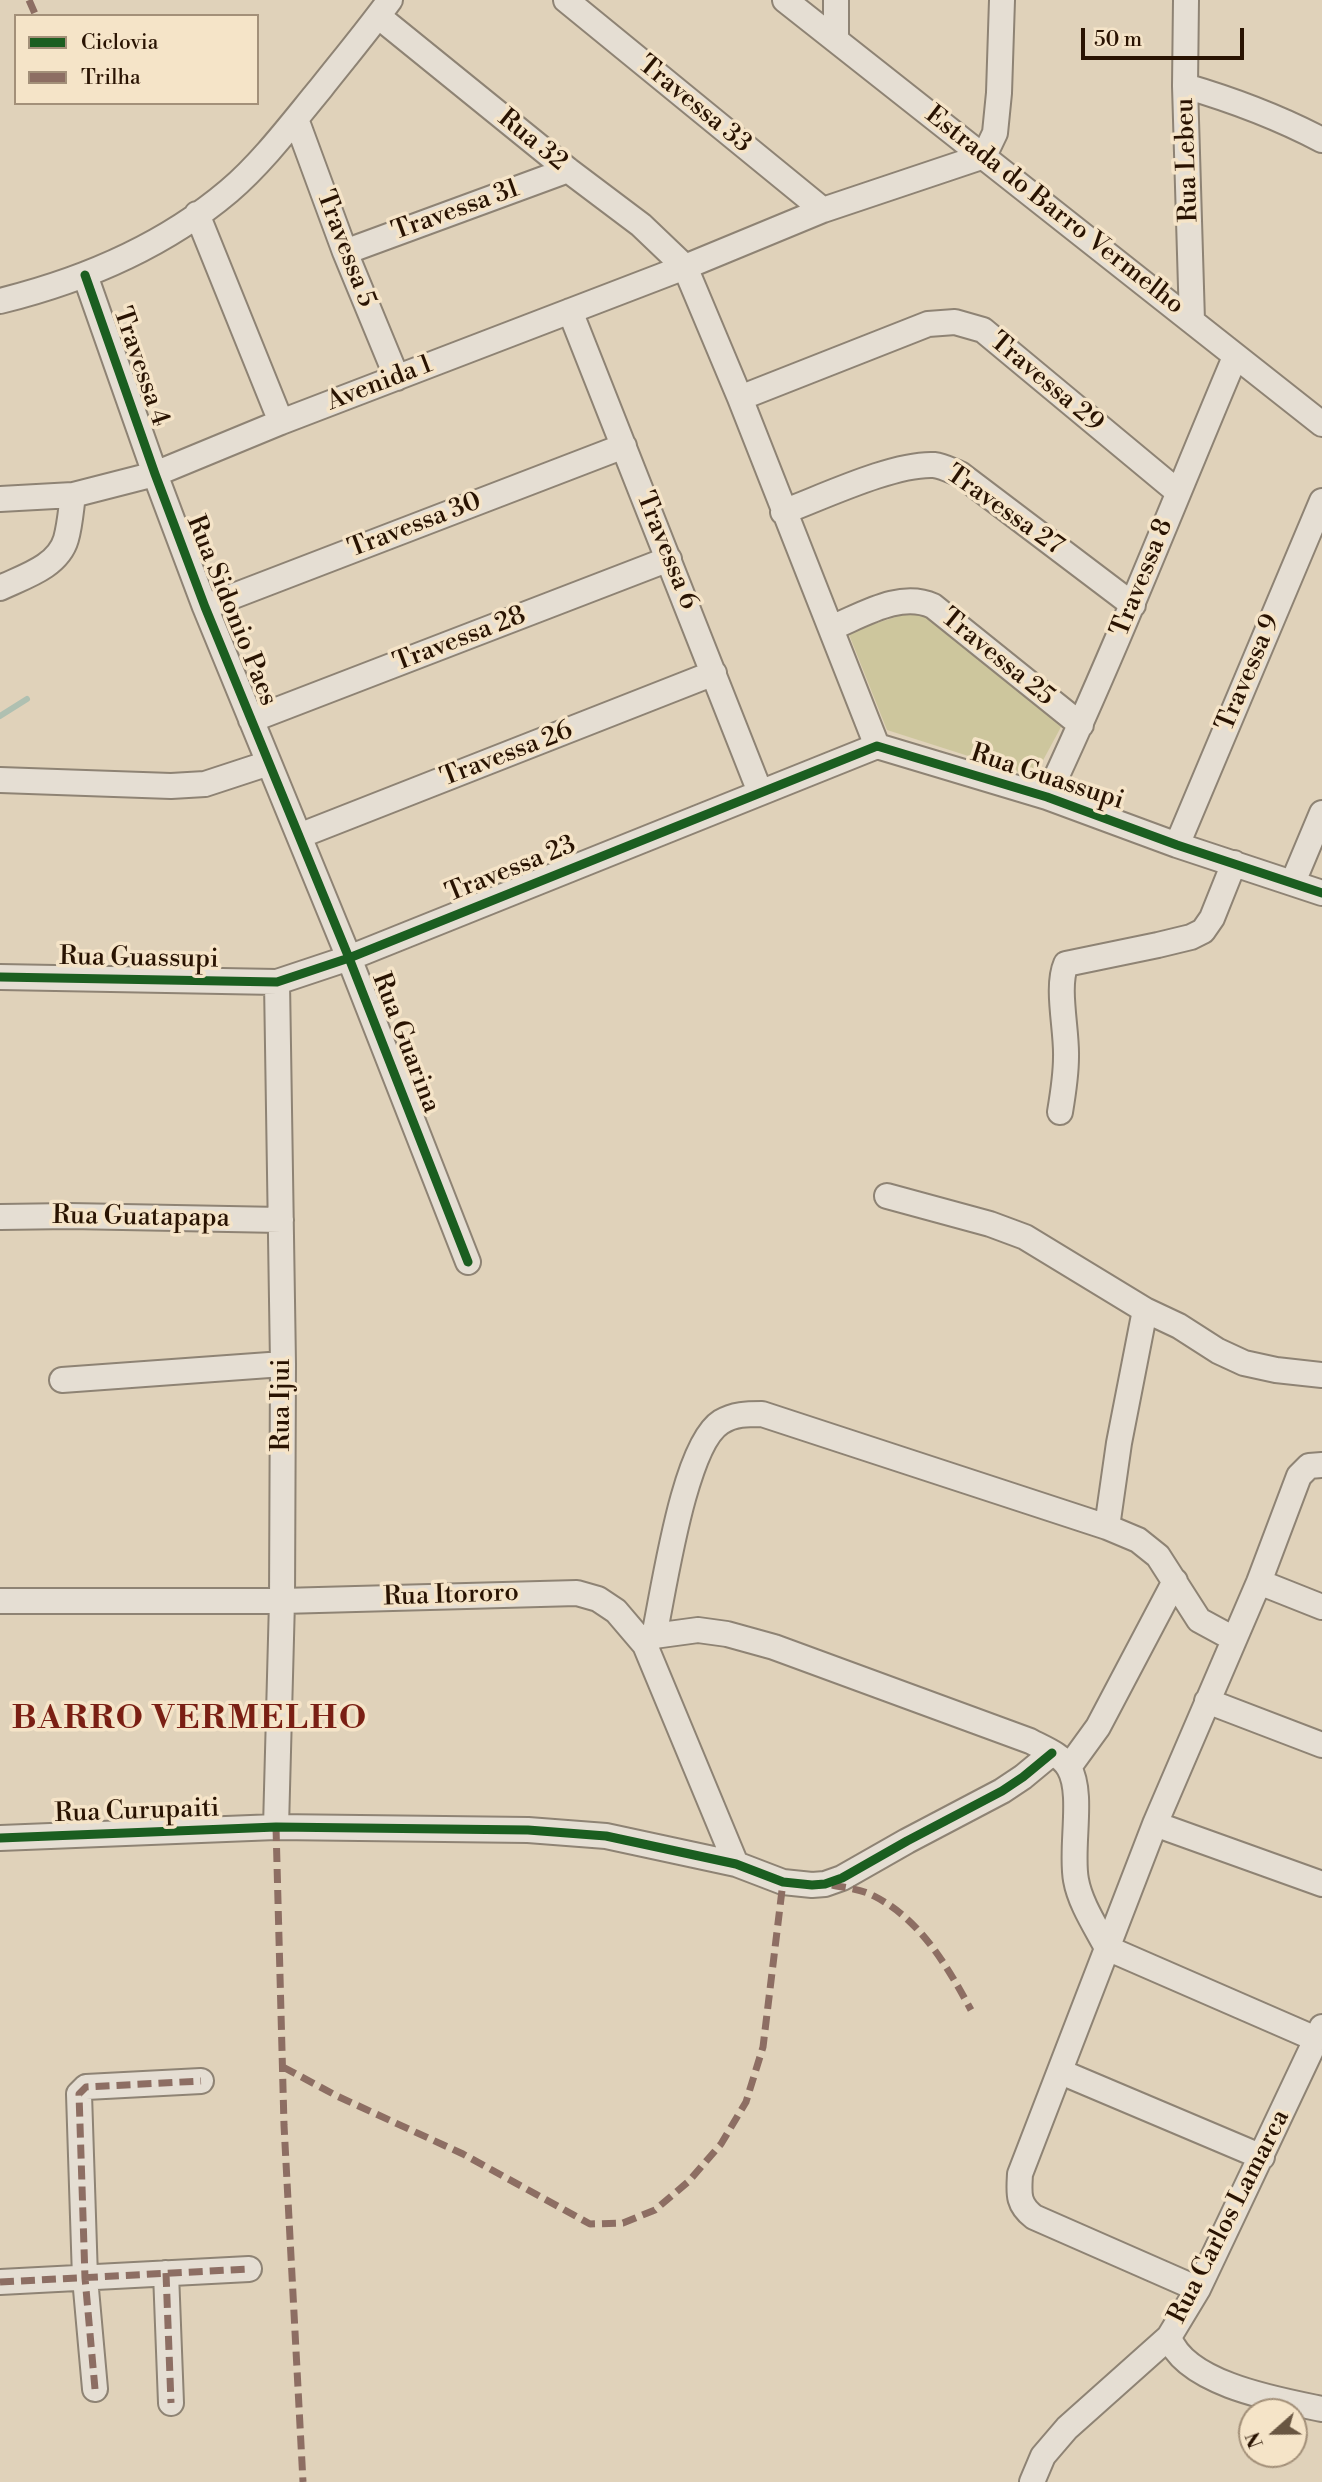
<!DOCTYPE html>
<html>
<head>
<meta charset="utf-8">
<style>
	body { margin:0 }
	#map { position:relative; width:1322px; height:2482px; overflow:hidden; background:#e0d2ba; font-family:"Libre Bodoni",serif }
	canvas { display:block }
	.legend { position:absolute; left:14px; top:14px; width:245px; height:91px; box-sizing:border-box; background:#f5e4c8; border:2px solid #a39079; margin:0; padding:9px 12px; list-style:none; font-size:21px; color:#291302 }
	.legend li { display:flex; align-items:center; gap:14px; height:35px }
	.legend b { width:35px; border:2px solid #a39079 }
	.north { position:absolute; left:1238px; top:2398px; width:70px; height:70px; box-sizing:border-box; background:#f5e4c8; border:2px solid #a39079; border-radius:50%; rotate:249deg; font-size:19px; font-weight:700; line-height:28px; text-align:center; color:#291302 }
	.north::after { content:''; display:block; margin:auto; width:24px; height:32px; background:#695642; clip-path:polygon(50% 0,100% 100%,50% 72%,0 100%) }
	.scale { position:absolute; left:1081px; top:28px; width:163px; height:32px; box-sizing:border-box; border:4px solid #291302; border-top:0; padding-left:9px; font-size:21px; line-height:24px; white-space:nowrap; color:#291302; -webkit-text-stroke:5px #f5e4c8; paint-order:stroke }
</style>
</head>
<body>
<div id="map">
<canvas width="1322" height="2482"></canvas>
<ul class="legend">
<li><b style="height:9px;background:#1b5e20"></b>Ciclovia</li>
<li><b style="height:9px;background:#8d6e63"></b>Trilha</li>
</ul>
<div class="north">N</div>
<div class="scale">50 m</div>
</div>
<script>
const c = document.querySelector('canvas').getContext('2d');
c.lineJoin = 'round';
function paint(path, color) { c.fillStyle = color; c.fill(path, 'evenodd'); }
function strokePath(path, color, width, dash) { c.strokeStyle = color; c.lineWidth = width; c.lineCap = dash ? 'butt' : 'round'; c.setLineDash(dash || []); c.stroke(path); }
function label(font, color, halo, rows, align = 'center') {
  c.font = font + ' "Libre Bodoni",serif'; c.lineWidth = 7; c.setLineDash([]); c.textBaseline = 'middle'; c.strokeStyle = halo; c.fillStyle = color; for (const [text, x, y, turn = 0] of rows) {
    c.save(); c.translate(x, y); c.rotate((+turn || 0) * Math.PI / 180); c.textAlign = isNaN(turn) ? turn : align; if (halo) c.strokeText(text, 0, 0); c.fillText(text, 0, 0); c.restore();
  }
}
paint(new Path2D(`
	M918 610 1061 727 1034 777 887 730 848 632Z`), '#cdc69d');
strokePath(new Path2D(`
	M0 716 27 699`), '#afc0b1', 6);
const minor = new Path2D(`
	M566 0 823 210
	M785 0 1322 424
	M1186 0 1185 86 1192 321
	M378 16 568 170 641 225 685 267 740 398 877 746
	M836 40V0
	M1185 86C1233 100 1278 117 1322 140
	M296 119 345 252 397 378
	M984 156 995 133 999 93 1002 0
	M197 214 281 422
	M345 252 568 170
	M85 275 155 474 205 607 349 958 468 1262
	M0 301C81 281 164 246 229 191 263 162 292 123 321 88 344 59 368 30 390 0
	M570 311 760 792
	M740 398 928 324 955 322 983 330 1178 492
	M0 499 73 495 155 474 281 422 685 267 823 210 984 156
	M783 512C823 497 894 463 934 465 943 466 952 471 960 474L1133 605
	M0 588C23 577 58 567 66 539 70 525 71 509 73 495
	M205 607 624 446
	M831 628C863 615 900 591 933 606L1081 725
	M251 720 669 559
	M0 780 171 786 205 784 269 763
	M1047 797C1115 652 1173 504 1235 357
	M299 836 714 673
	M1177 845 1322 501
	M1293 882 1322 813
	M0 977 277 982 349 958 877 746 1047 797 1177 845 1322 893
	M1060 1112C1063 1094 1066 1076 1066 1057 1067 1030 1056 987 1066 964L1158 945 1191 937 1203 931 1212 918 1234 863
	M887 1196 990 1224 1025 1237 1145 1310
	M0 1217 70 1216 281 1220
	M62 1380 283 1364
	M1107 1527 1138 1540 1158 1556 1199 1620 1234 1639
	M1259 1582 1322 1607
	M0 1601H282L577 1593 598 1599 616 1611 645 1645 736 1864
	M654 1636 698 1630 727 1634 774 1647 1030 1741C1043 1748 1062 1755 1069 1768 1084 1793 1070 1849 1076 1880 1080 1903 1096 1927 1107 1948L1316 2039
	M645 1645 654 1636C664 1590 684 1445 721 1422 734 1414 747 1414 762 1414L1107 1527 1119 1443 1145 1310 1179 1326 1218 1351 1244 1363 1276 1370 1322 1375
	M1207 1701 1322 1745
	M1069 1767 1098 1727 1175 1581
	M1155 1824 1322 1884
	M276 1827 282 1601 283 1364 277 982
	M0 1838 276 1827 528 1830 606 1836 736 1864 783 1882 812 1885 825 1884 842 1878 907 1841 1002 1791 1023 1777 1052 1753
	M1061 2072 1262 2157
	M166 2273 171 2403
	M0 2282 249 2269
	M1198 2289 1034 2217C1017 2204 1019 2193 1020 2174L1155 1824 1259 1582 1299 1476 1309 1466 1322 1465
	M1169 2337C1185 2384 1278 2400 1322 2409
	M95 2389 85 2278 79 2094 86 2087 201 2081
	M1032 2482 1043 2456 1067 2428 1169 2337 1198 2289 1322 2027`);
strokePath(minor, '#8e8374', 28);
strokePath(minor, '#e5ded3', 24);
strokePath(new Path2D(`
	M29 0 36 16
	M276 1827 284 2125 303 2482
	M832 1885C846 1888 861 1889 874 1896 921 1920 947 1966 971 2010
	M283 2067 337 2096 463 2154 590 2224 623 2223 655 2210 689 2181 721 2144 746 2102 763 2047 783 1882
	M166 2273 171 2403
	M0 2282 249 2269
	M95 2389 85 2278 79 2094 86 2087 201 2081`), '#8d6e63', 7, [14, 7]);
strokePath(new Path2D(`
	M85 275 155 474 205 607 349 958 468 1262
	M0 977 277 982 349 958 877 746 1047 797 1177 845 1322 893
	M0 1838 276 1827 528 1830 606 1836 736 1864 783 1882 812 1885 825 1884 842 1878 907 1841 1002 1791 1023 1777 1052 1753`), '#1b5e20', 9);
label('26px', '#291302', '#f5e4c8', [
	["Travessa 33",694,105,39],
	["Rua 32",532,141,39],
	["Rua Lebeu",1188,160,-92],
	["Travessa 31",456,211,-20],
	["Estrada do Barro Vermelho",1054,211,38],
	["Travessa 5",345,249,69],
	["Travessa 4",140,367,71],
	["Travessa 29",1046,383,40],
	["Avenida 1",380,384,-21],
	["Travessa 27",1004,511,35],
	["Travessa 30",415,526,-21],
	["Travessa 6",666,551,68],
	["Travessa 8",1143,578,-68],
	["Rua Sidonio Paes",231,611,68],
	["Travessa 28",460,640,-21],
	["Travessa 25",997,658,39],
	["Travessa 9",1249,673,-67],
	["Travessa 26",507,755,-21],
	["Rua Guassupi",1047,778,18],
	["Travessa 23",511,870,-22],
	["Rua Guassupi",139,959,1],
	["Rua Guarina",405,1043,69],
	["Rua Guatapapa",141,1218,1],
	["Rua Ijui",283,1405,-90],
	["Rua Itororo",451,1596,-2],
	["Rua Curupaiti",137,1812,-2],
	["Rua Carlos Lamarca",1230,2217,-63]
]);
c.letterSpacing = '2px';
label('bold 33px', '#7a1f14', '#f5e4c8', [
	["BARRO VERMELHO",190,1720]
]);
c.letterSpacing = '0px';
</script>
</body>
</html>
